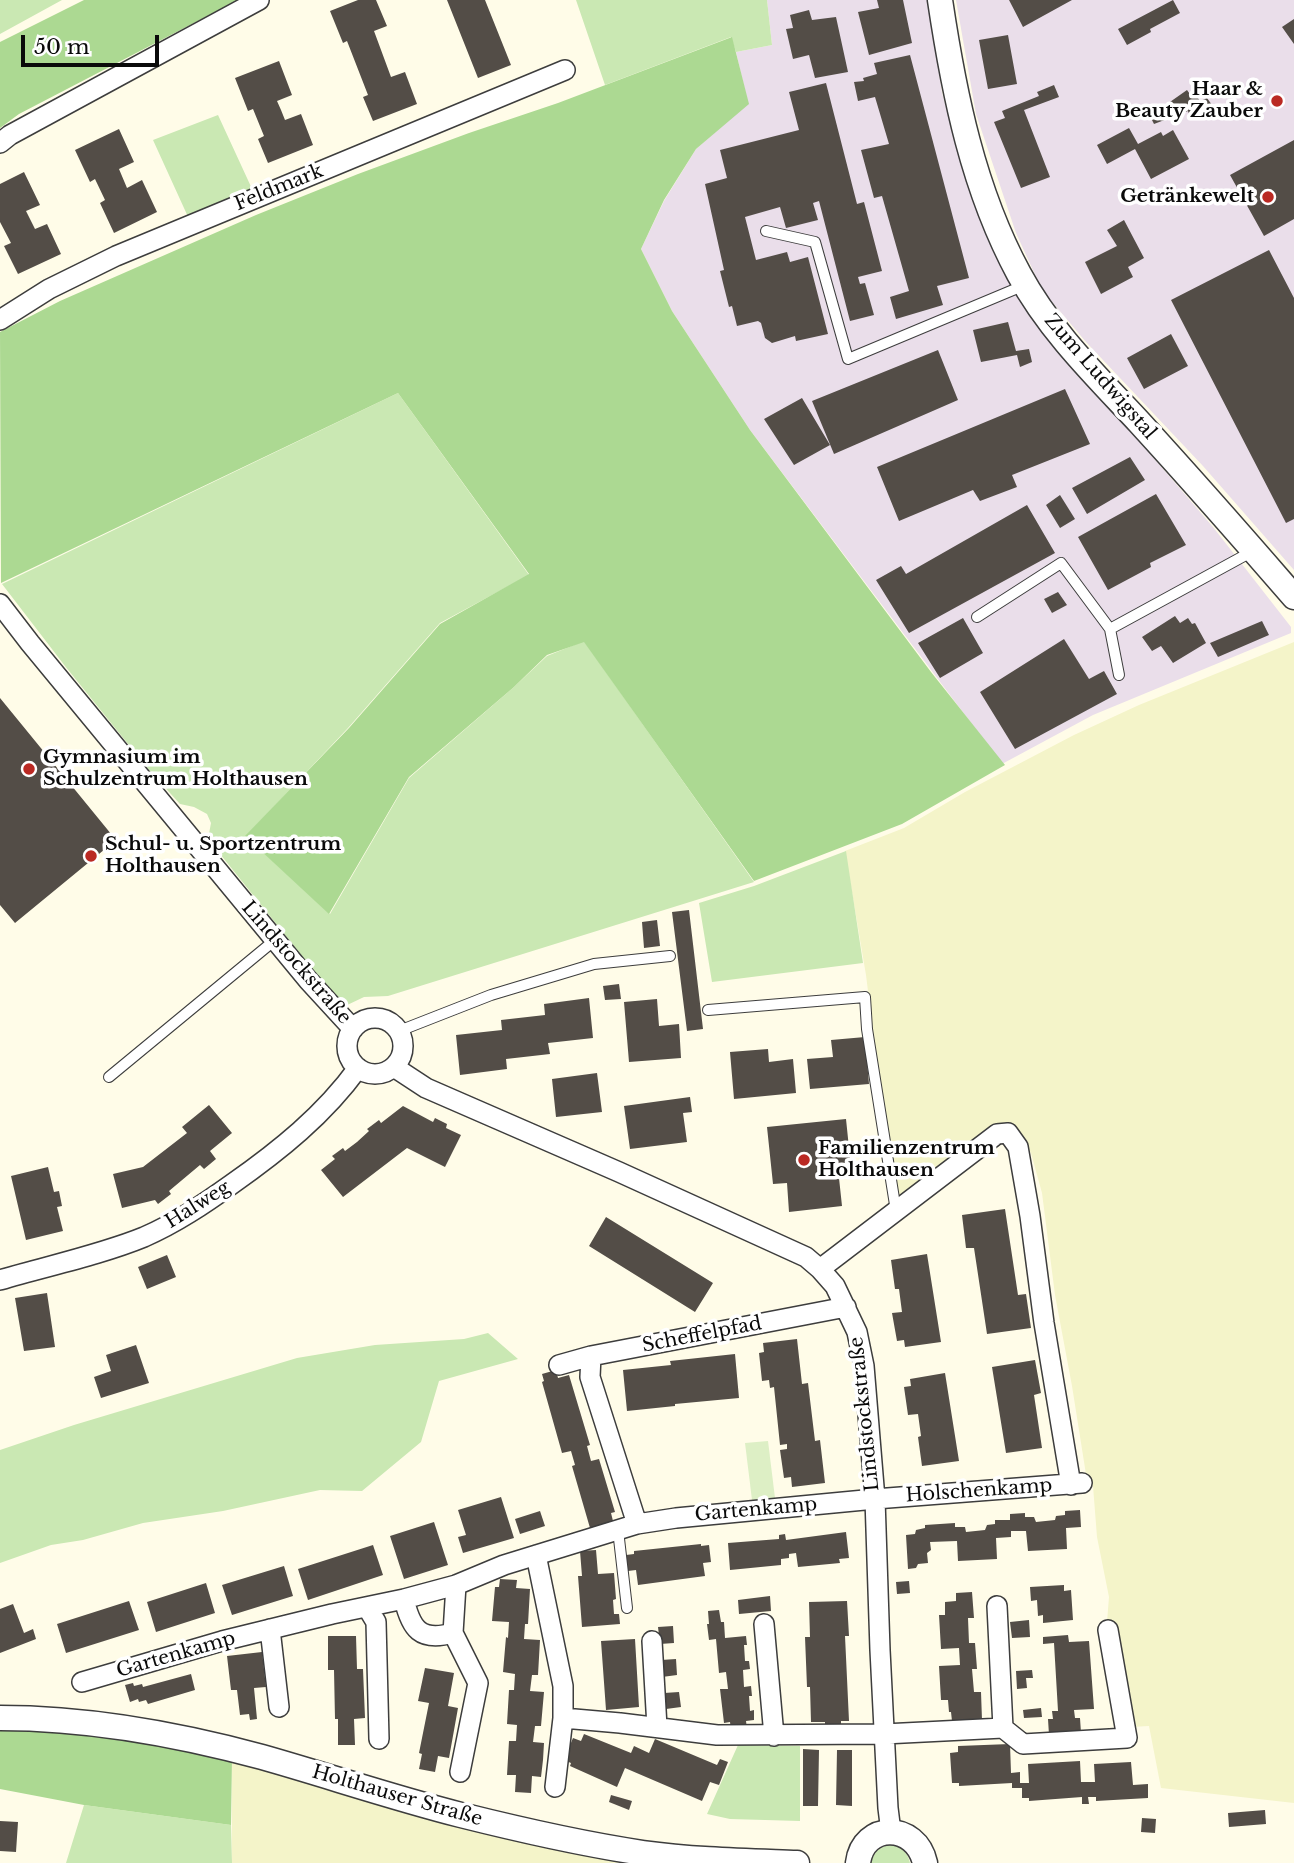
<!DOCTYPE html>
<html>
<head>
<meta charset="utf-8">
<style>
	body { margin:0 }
	#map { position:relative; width:1294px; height:1863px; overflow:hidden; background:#fffce8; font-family:"Libre Baskerville",serif }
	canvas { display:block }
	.scale { position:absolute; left:21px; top:35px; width:138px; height:32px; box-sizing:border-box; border:4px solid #0a0a0a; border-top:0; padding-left:9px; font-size:21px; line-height:24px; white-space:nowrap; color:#0a0a0a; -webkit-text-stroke:5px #fff; paint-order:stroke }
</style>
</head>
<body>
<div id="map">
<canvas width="1294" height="1863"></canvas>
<div class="scale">50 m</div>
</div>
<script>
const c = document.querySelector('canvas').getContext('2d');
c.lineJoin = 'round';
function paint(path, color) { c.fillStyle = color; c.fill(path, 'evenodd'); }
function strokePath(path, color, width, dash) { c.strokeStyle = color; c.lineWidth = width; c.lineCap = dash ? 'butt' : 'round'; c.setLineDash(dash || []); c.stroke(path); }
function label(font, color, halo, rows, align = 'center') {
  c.font = font + ' "Libre Baskerville",serif'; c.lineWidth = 7; c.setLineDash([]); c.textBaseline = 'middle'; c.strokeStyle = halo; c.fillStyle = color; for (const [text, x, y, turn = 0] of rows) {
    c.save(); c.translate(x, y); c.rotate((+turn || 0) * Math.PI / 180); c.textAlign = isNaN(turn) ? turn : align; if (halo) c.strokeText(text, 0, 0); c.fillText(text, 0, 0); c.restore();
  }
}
paint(new Path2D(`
	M767 0H927L933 33 942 93 971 196 994 253 1030 314 1213 527 1291 627V633L1093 715 1002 764 750 430 672 311 641 249 664 201 696 149 748 103 736 52 772 45Z
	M956 0H1294V570L1203 466 1086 342 1042 290 1016 233 976 114Z`), '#eadeea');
paint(new Path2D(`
	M1294 642V1803L1161 1788 1149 1726 1131 1727 1107 1622 1109 1597 1097 1537 1093 1486 1088 1487 1072 1386 1055 1295 1042 1193 1031 1153 1016 1130 897 1203 879 1080 866 975 845 851 904 828 965 792 1074 735 1139 705Z
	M232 1757 661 1863H232Z`), '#f4f4c9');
paint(new Path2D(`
	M0 0H62L0 34Z
	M576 0H767L772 45 736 52 731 37 605 85Z
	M218 115 253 191 189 219 153 140Z
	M398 393 529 575 440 623 348 728 246 836 330 914 409 778 514 687 547 656 584 641 754 882 388 996 364 997 343 1007 208 839 211 823 207 814 194 807 180 804 149 770 65 666 2 584Z
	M846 851 863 963 712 982 699 903 754 886Z
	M488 1333 518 1359 439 1381 421 1442 362 1491 320 1490 223 1511 143 1523 83 1540 51 1545 0 1563V1450L74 1425 297 1358 375 1345 464 1339Z
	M738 1745 800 1746V1821L730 1819 707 1814Z
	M84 1805 231 1825 232 1863H66Z
	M891 1845C902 1847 908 1853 910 1863H871C874 1852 880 1846 891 1845Z`), '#cae8b3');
paint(new Path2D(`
	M84 0H238L19 114 0 128V42Z
	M732 37 749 104 696 149 664 200 641 249 672 311 750 430 931 672 1005 765 902 824 754 881 584 642 547 655 514 687 409 777 329 914 245 836 349 728 440 624 529 574 398 393 1 583 0 332 60 301 256 215 358 174 469 133 558 103Z
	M0 1725H62L232 1758 231 1825 84 1805 0 1789Z`), '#acd992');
paint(new Path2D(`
	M768 1441 775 1498 752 1500 745 1443Z`), '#ddefc5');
paint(new Path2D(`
	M358 0H376L387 26 374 31 391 77 405 72 417 104 373 121 363 97 368 95 347 41 343 43 330 11Z
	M447 0H485L511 65 478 78Z
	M877 0H903L912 43 869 55 858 12 879 8Z
	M1009 0H1072L1023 27Z
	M1173 0 1180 13 1150 29 1151 32 1127 45 1118 29Z
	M809 10 812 20 836 17 848 72 815 78 809 55 793 59 786 29 793 28 790 15Z
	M1294 19V44L1282 27Z
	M1008 35 1017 84 988 89 979 40Z
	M910 55 969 278 937 286 943 305 896 319 890 297 909 291 882 196 874 198 861 150 889 144 875 97 858 101 854 82 864 81 863 78 877 74 874 63Z
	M279 61 292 95 277 101 281 110 285 120 301 114 313 145 268 163 258 139 264 136 253 109 248 111 235 78Z
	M826 83 857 204 864 202 882 271 858 277 860 284 865 283 874 315 850 321 819 201 813 203 818 220 786 228 780 207 745 217 756 260 787 252 790 262 808 257 828 334 796 341 795 336 772 343 765 338 761 323 758 321 737 326 732 306 729 307 720 271 724 270 705 184 727 178 720 150 799 130 789 92Z
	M1054 85 1059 97 1024 110 1050 177 1021 188 994 122 1005 118 1002 111 1039 96 1037 92Z
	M1187 90 1192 97 1196 95 1200 101 1207 98 1212 105 1189 114 1188 111 1154 124 1150 116Z
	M1129 128 1138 144 1161 132 1163 136 1173 130 1189 159 1151 179 1135 149 1107 164 1097 145Z
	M119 129 134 162 119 169 127 188 142 180 157 212 114 233 100 203 105 200 95 179 90 182 75 150Z
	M1294 140V219L1264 236 1230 175Z
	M24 172 40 205 26 211 35 229 47 224 61 254 18 274 4 246 11 243 0 222V184Z
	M1124 220 1144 258 1128 267 1133 277 1101 294 1085 262 1117 246 1107 230Z
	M1269 250 1294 298V519L1286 523 1171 300Z
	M1008 322 1016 351 1029 349 1032 362 1020 367 1017 355 981 362 973 330Z
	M1171 334 1188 366 1144 389 1127 358Z
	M938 350 958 400 834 454 812 401Z
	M1065 389 1090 444 1012 475 1017 487 980 501 973 490 899 521 877 467Z
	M802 398 830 445 794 465 764 419Z
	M1130 457 1145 480 1087 514 1072 488Z
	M1156 494 1186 545 1150 563 1151 567 1108 590 1078 537Z
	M1060 495 1075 519 1060 528 1046 505Z
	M1027 505 1055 553 909 633 876 580 901 566 906 574Z
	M1058 592 1067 605 1052 613 1044 599Z
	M1175 616 1180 623 1188 618 1192 624 1195 623 1206 643 1173 663 1161 646 1152 651 1142 637Z
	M963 618 983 653 940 678 918 643Z
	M1262 621 1269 635 1218 657 1210 643Z
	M1064 639 1089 679 1104 671 1117 694 1015 749 980 692Z
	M0 698 116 840 15 923 0 905Z
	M689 910 703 1029 687 1031 672 912Z
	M657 920 660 946 644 948 642 922Z
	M619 984 621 999 605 1000 603 986Z
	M589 998 593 1038 548 1043 550 1054 506 1059 507 1069 460 1075 456 1035 502 1030 501 1020 545 1015 544 1004Z
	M657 999 659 1026 679 1024 681 1058 629 1062 624 1002Z
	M865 1037 869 1084 810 1089 807 1059 833 1057 831 1040Z
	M768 1049 769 1062 793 1059 796 1093 734 1099 730 1052Z
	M597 1073 602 1112 556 1117 552 1079Z
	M690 1097 692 1112 683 1113 687 1142 630 1149 624 1106Z
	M209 1105 232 1133 210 1151 216 1159 204 1169 200 1165 169 1191 171 1194 158 1204 155 1200 122 1208 113 1174 143 1167 187 1133 182 1127Z
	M403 1106 433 1122 435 1118 447 1124 446 1128 461 1135 445 1167 407 1148 343 1197 321 1170 335 1159 332 1156 343 1148 345 1151 357 1142 369 1131 367 1129 379 1120 381 1123Z
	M846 1119 852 1177 839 1178 842 1206 789 1212 787 1183 773 1184 767 1127Z
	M48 1167 54 1192 59 1191 62 1206 57 1207 63 1231 26 1240 11 1176Z
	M1005 1209 1018 1295 1026 1294 1031 1328 987 1334 974 1248H966L962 1215Z
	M606 1217 713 1283 695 1312 589 1246Z
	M927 1254 941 1342 905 1347 904 1340 897 1341 892 1313 902 1312 899 1289H895L891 1260Z
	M167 1255 176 1277 147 1289 138 1267Z
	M47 1293 55 1347 24 1351 15 1298Z
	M797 1339 802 1384 808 1383 815 1441 820 1440 825 1483 792 1487 791 1477 784 1478 780 1450 787 1449V1444L780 1445 774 1387 770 1388 769 1380 762 1381 759 1353 764 1352 763 1343Z
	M136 1345 149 1383 101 1398 94 1377 111 1371 106 1355Z
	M735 1354 739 1398 675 1404V1406L627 1411 623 1370 671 1365 670 1361Z
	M1035 1360 1041 1393 1034 1395 1042 1448 1006 1453 992 1367Z
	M556 1370 558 1378 569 1375 590 1445 587 1446 591 1461 599 1459 615 1512 611 1513 613 1521 590 1528 572 1466 575 1465 571 1451 562 1453 542 1382 544 1381 542 1374Z
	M945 1373 959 1461 922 1466 918 1437 921 1436 918 1414 908 1415 904 1387 911 1386 910 1379Z
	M501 1497 514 1538 463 1553 458 1537 466 1535 458 1510Z
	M1080 1510 1081 1527 1066 1528 1067 1549 1028 1551 1026 1531H1011V1537L996 1538 997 1559 958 1561 957 1541 930 1542 931 1550 927 1553 928 1563 918 1564 916 1568 908 1569 906 1535 915 1534 916 1530 925 1528V1525L955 1523V1527H965L966 1532 985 1530 987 1525 995 1524V1520H1010V1514L1025 1513V1517H1034L1036 1522 1055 1520 1056 1516 1065 1515V1511Z
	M540 1511 545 1526 520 1534 515 1519Z
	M434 1522 448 1565 404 1579 390 1536Z
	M846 1532 849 1558 839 1559 840 1563 798 1567 796 1553 789 1554V1558L781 1559V1565L730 1570 728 1543 779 1539V1535L785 1534 786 1540Z
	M701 1544V1546L709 1545 711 1562 703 1563 705 1576 638 1585 636 1570 628 1571 626 1555 634 1554V1551Z
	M373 1545 383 1575 308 1600 298 1569Z
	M596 1550 598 1574 614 1573 616 1599 613 1600 614 1614H619L620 1624 582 1627 578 1576H582L580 1551Z
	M284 1566 293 1596 232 1615 222 1585Z
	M500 1579 517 1580 516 1588 530 1589 528 1624H525L524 1639 540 1640 538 1675H532L530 1691 544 1692 541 1726H535L533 1742 544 1743 543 1760 541 1777 532 1776 531 1793 515 1792 516 1775H507L509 1741H516L517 1725 507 1724 509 1690H514L515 1674 503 1672 506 1637 508 1638 509 1622 492 1621 495 1587H499Z
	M909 1581 910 1593 897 1594 896 1582Z
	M206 1583 215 1613 156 1632 147 1602Z
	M1064 1585V1591L1071 1590 1073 1620 1043 1623V1615L1038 1616 1037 1600 1031 1601 1030 1587Z
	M972 1592 974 1618H968L969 1643H975L977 1669H972L974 1692H981L982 1720 952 1721 951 1712H949L948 1700H941L939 1666 960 1665 959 1648 941 1649 939 1615H945V1602L956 1601V1593Z
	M770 1596 771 1611 739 1614 738 1600Z
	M129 1601 139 1630 66 1653 57 1624Z
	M847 1601 849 1636H845L849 1721H841V1730H825V1722H811L810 1687H807L805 1637H810L809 1602Z
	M13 1604 24 1633 33 1629 36 1639 0 1653V1609Z
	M719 1610 721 1622H724L725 1638 746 1636 747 1645H744L745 1661H749L750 1669 743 1670 744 1687 751 1686 752 1696H749L750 1711 754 1710V1720L746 1721 747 1729 731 1730 730 1722 724 1723 720 1689H728L726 1672 719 1673 716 1639 709 1640 707 1624H709L708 1611Z
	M1029 1620 1030 1637 1012 1638 1010 1622Z
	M673 1626 674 1643 660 1644 658 1627Z
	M1068 1635 1069 1642 1089 1641 1094 1709 1074 1710 1075 1718H1080L1081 1733 1049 1735 1048 1719H1053L1052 1711H1058L1054 1643 1043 1644V1637Z
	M328 1636H356L357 1669H363L365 1718 354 1719 355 1745H338V1719H335L334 1670H328Z
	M635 1639 639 1707 606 1710 601 1641Z
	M262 1652 266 1687 254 1688 257 1719 250 1720 249 1714 240 1715 237 1690H231L227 1656Z
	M676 1659 677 1675 662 1677 661 1660Z
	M425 1668 454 1673 448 1706 458 1708 449 1758 438 1756 435 1772 419 1769 422 1754 419 1753 429 1703 418 1701Z
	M1032 1670 1033 1678H1026L1027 1688 1017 1689 1016 1671Z
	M191 1674 195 1690 148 1704 146 1700 139 1702 138 1699 130 1702 125 1685 133 1683 134 1686 142 1684 143 1687Z
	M679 1692 681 1707 666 1709 664 1693Z
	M1041 1708 1042 1717 1024 1718 1023 1710Z
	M584 1734 631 1753 634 1746 649 1753 655 1739 717 1765 720 1759 728 1762 719 1785 710 1782 702 1801 625 1768 617 1787 570 1766 571 1763 564 1760 573 1738 581 1741Z
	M1010 1744 1011 1773 1020 1772V1783H1029L1028 1764 1080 1761 1081 1782H1095L1094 1764 1131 1762 1133 1785 1148 1784V1798L1096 1801V1797H1088L1089 1804H1082V1797L1029 1801V1798H1022V1788H1012V1783L959 1786V1783H952L950 1753 958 1752V1746Z
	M803 1749 819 1750 818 1806H803Z
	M837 1750H852V1806L836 1805Z
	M611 1795 632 1801 629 1810 609 1802Z
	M1265 1810 1266 1824 1229 1827 1228 1813Z
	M1142 1818 1156 1819 1155 1833 1141 1832Z
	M0 1821 18 1822 16 1852 0 1851Z`), '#534d47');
const service = new Path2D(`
	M766 231 815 242 848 359 1025 285
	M977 617 1061 563 1110 629 1253 551
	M1110 629 1119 675
	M708 1010 865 997 867 1029 896 1211
	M399 1031 491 995 594 964 670 956
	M109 1077 275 940
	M618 1530 627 1608`);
const minor = new Path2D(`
	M0 143 10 135 259 0
	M0 320 49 289 116 256 565 70
	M0 604 30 643 308 980 353 1029
	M347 1046a28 28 0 1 1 56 0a28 28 0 1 1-56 0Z
	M394 1067 426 1088 619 1172 806 1257 820 1269 835 1286 857 1332 864 1366 875 1499 880 1650 888 1808 891 1832
	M820 1269 997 1134 1008 1133 1018 1147 1030 1216 1044 1323 1071 1485
	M0 1280C47 1266 100 1255 144 1237 176 1223 204 1204 232 1184 279 1151 324 1115 358 1068
	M591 1356 590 1377 637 1524
	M559 1365 591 1356 846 1307
	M536 1555 563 1686V1718L620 1723 717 1735 884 1734 1003 1728 1023 1744 1127 1738 1108 1630
	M404 1599C411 1629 420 1642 453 1633L456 1585
	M997 1606 1003 1728
	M367 1607 376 1622 379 1739
	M764 1624 774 1736
	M270 1629 279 1707
	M453 1633 478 1683 460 1772
	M652 1641 657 1727
	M82 1682 222 1641 332 1614 404 1599 456 1585 504 1565 637 1524 676 1518 875 1499 1082 1483
	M555 1787 563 1718`);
const tertiary = new Path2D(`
	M940 0C954 94 973 189 1019 274 1049 330 1096 376 1139 422 1192 480 1243 538 1294 597
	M0 1718C88 1718 177 1734 262 1757 329 1776 394 1798 461 1815 521 1830 582 1844 643 1853 694 1860 745 1861 797 1863
	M858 1863C863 1822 916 1822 925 1863`);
strokePath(service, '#3d3d3d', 12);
strokePath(minor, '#3d3d3d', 22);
strokePath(tertiary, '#3d3d3d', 27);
strokePath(service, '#fff', 10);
strokePath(minor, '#fff', 19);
strokePath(tertiary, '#fff', 24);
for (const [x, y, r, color] of [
	[1277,101,7,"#ba2923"],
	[1268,197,7,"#ba2923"],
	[29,769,7,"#ba2923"],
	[91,856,7,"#ba2923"],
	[804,1160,7,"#ba2923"]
]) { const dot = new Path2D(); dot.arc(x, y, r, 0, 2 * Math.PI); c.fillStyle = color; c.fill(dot); strokePath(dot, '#fff', 2.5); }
label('bold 19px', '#0a0a0a', '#fff', [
	["Haar &",1263,90,"right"],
	["Beauty Zauber",1263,112,"right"],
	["Getränkewelt",1254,197,"right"],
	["Gymnasium im",43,758],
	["Schulzentrum Holthausen",43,780],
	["Schul- u. Sportzentrum",105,845],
	["Holthausen",105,867],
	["Familienzentrum",818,1149],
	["Holthausen",818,1171]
], 'left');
label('19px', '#0a0a0a', '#fff', [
	["Feldmark",279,188,-22],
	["Zum Ludwigstal",1100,377,49],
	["Lindstockstraße",296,963,49],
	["Halweg",198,1205,-32],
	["Scheffelpfad",702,1335,-11],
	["Lindstockstraße",865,1414,-96],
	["Holschenkamp",979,1491,-4],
	["Gartenkamp",756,1510,-5],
	["Gartenkamp",176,1655,-16],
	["Holthauser Straße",397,1796,16]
]);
</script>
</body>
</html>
